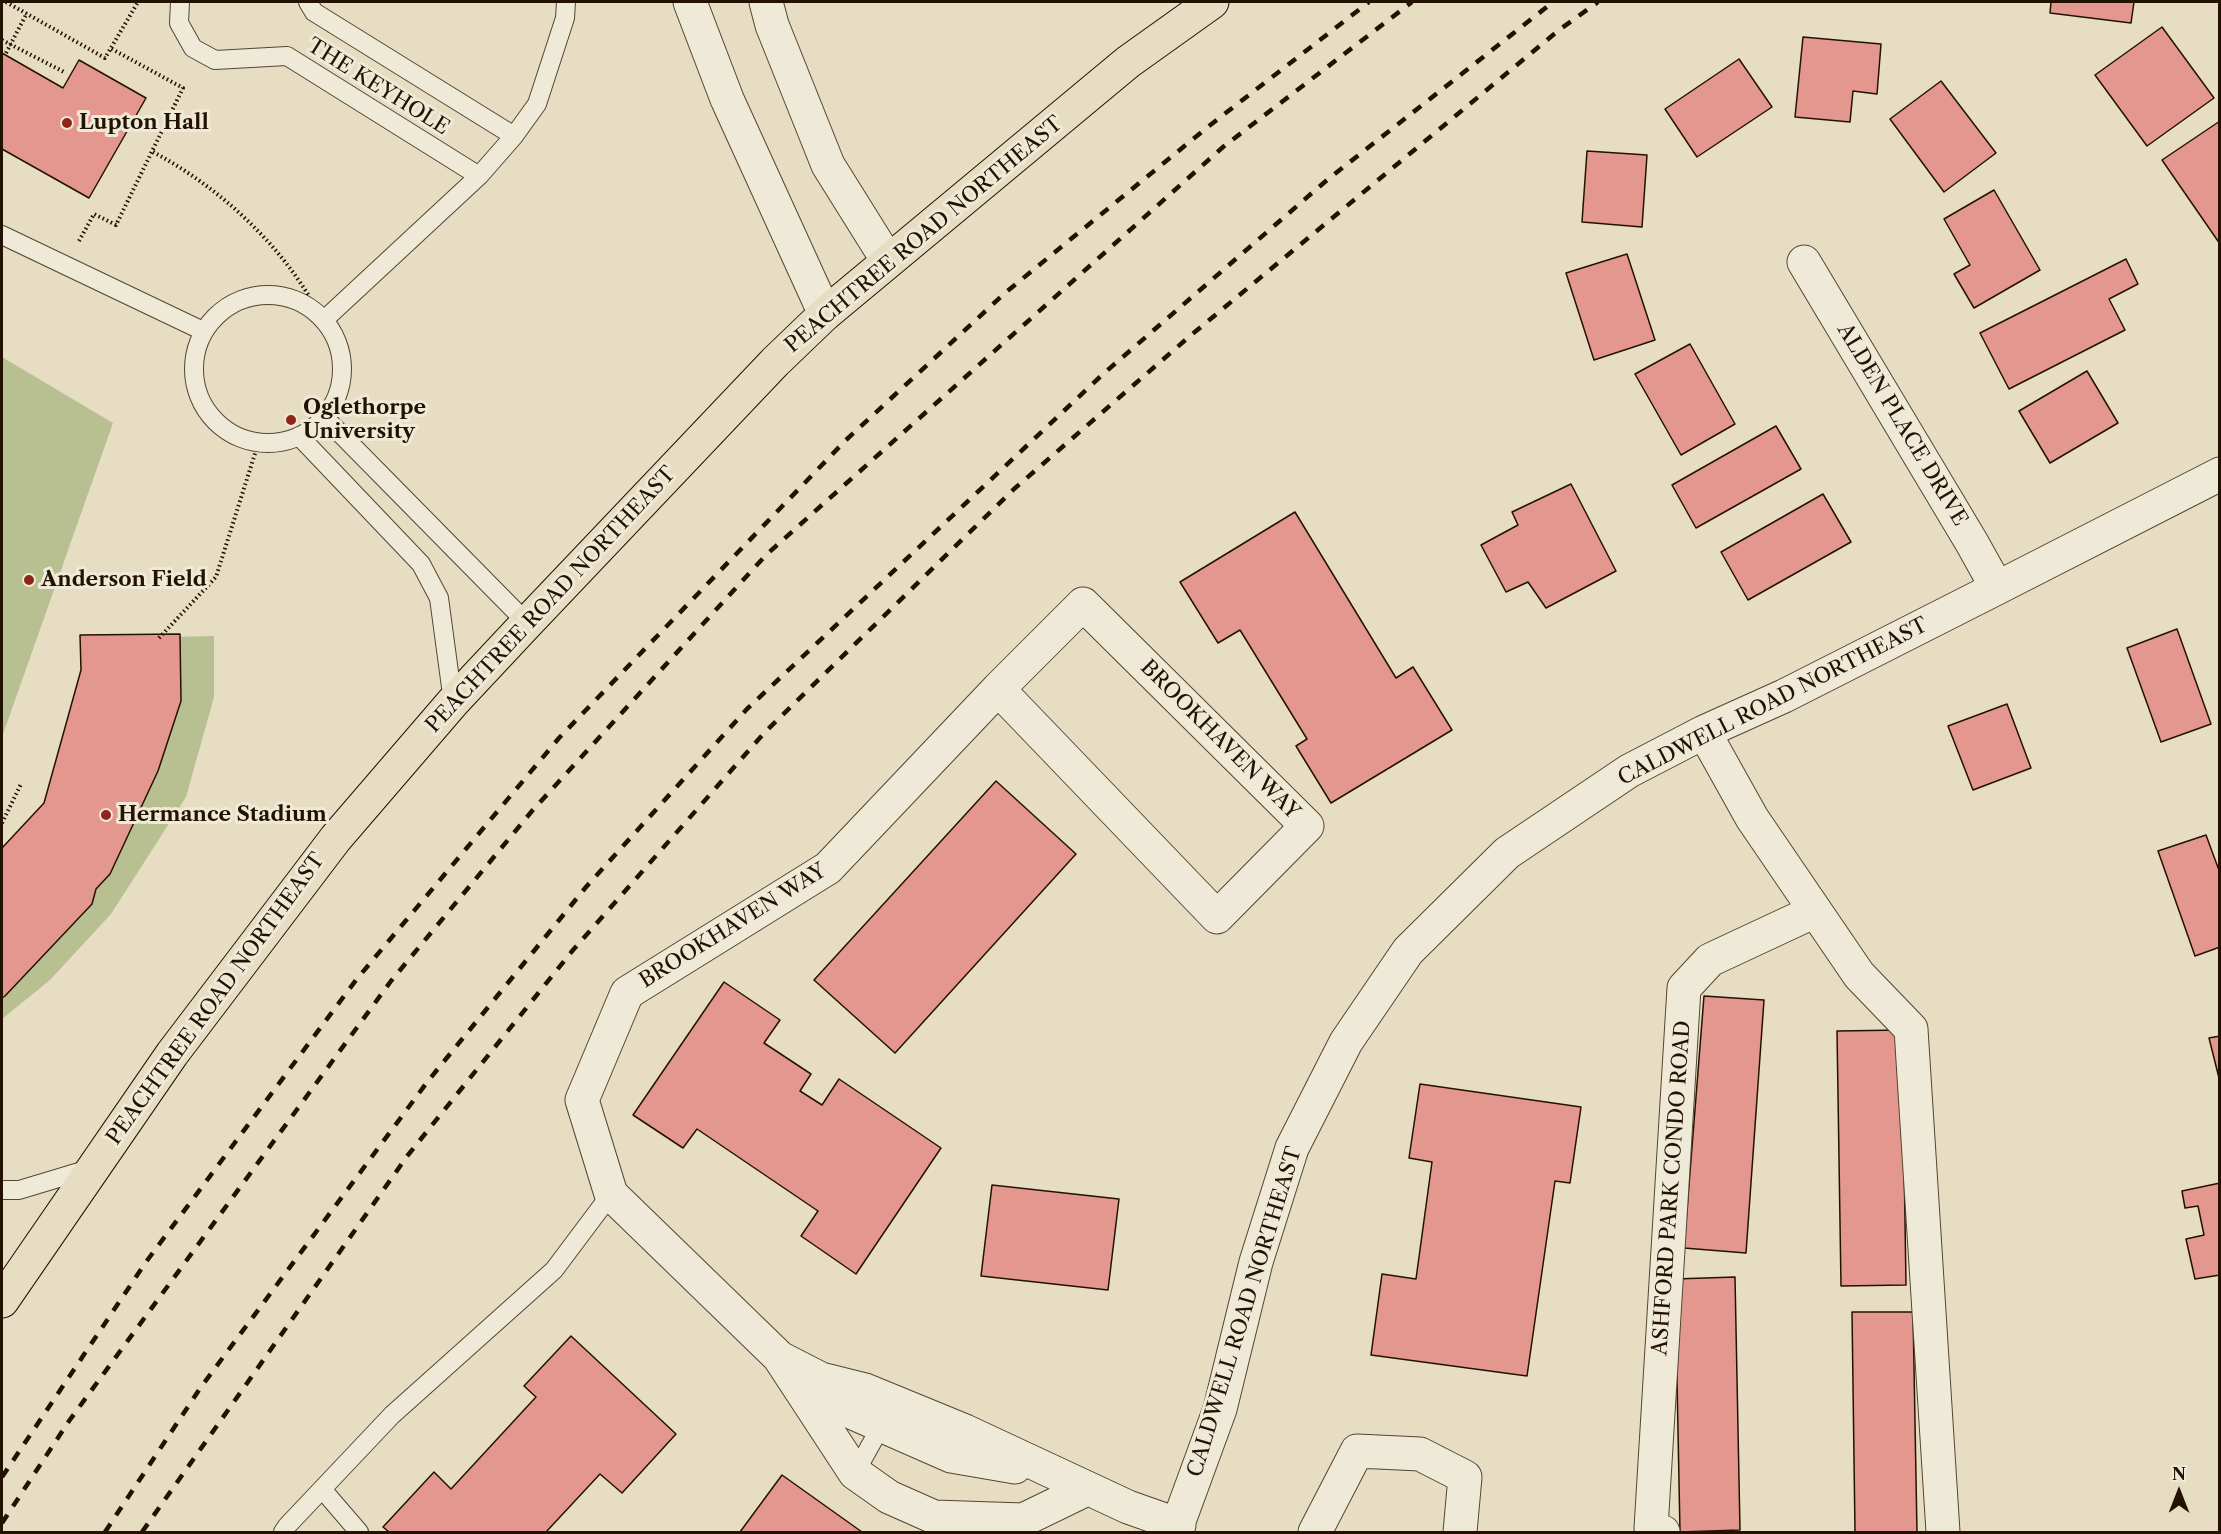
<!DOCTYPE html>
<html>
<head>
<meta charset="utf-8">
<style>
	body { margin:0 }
	#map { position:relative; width:2221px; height:1534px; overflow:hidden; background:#e6ddc3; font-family:"Libre Caslon Text",serif }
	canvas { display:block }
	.frame { position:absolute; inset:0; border:3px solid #231200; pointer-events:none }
	.north { position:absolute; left:2149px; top:1462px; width:60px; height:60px; -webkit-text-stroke:4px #efe9d8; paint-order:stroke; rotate:0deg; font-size:16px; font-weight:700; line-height:24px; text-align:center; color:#231200 }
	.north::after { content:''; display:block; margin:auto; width:21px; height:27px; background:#231200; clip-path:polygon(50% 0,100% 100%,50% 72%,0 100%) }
</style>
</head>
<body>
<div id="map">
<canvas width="2221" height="1534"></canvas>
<div class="frame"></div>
<div class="north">N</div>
</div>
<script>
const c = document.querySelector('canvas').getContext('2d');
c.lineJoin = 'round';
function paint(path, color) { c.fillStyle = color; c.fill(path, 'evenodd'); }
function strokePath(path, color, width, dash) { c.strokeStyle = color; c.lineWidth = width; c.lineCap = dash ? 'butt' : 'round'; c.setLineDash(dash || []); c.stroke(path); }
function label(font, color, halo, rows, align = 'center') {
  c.font = font + ' "Libre Caslon Text",serif'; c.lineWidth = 6; c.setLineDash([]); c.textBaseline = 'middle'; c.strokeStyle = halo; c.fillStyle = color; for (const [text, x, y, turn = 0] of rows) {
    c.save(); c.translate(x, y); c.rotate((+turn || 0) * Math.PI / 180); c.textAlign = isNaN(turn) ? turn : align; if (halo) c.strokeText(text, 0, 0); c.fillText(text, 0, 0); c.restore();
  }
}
paint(new Path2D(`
	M2 357 113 423 2 737Z
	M214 636V697L186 797 111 914 50 980 2 1019V854L24 833 61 783 89 639Z`), '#b8c092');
const building = new Path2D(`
	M2051 2H2134L2131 23 2050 13Z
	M2162 27 2214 98 2147 146 2095 75Z
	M1803 37 1881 44 1877 94 1853 91 1850 122 1795 117Z
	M2 53 63 88 79 60 146 98 89 198 2 149Z
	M1739 59 1772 107 1697 157 1665 109Z
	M1941 81 1996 153 1944 192 1890 119Z
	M2220 121V244L2162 160Z
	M1587 151 1647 155 1642 227 1582 222Z
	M1994 190 2040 270 1974 308 1954 274 1970 265 1944 219Z
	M1627 254 1655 340 1594 360 1566 273Z
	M2126 259 2138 284 2109 299 2125 330 2009 389 1980 333Z
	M1690 344 1735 424 1681 455 1635 374Z
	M2087 371 2118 423 2050 463 2019 411Z
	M1776 426 1801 469 1696 528 1672 485Z
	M1571 484 1616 571 1546 608 1528 582 1506 592 1481 545 1518 525 1512 512Z
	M1823 494 1851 542 1748 600 1721 552Z
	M1295 512 1396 678 1413 667 1452 730 1331 803 1296 746 1307 739 1240 630 1218 643 1180 582Z
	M2177 629 2211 724 2161 742 2127 648Z
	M180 634 181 701 158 771 110 874 96 889 92 904 5 996 2 998V848L44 803 81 670 80 635Z
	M2007 704 2031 768 1973 790 1948 726Z
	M996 781 1076 854 895 1053 814 980Z
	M2206 835 2220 873V947L2195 956 2158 851Z
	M724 982 780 1020 764 1043 811 1074 800 1091 822 1105 839 1079 941 1148 856 1274 801 1236 818 1211 697 1129 683 1148 633 1115Z
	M1704 996 1764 1000 1746 1253 1684 1248Z
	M1902 1030 1906 1285 1841 1286 1837 1031Z
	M2220 1036V1082L2209 1038Z
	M1420 1084 1581 1107 1570 1183 1555 1181 1527 1376 1371 1355 1382 1274 1416 1279 1432 1162 1409 1158Z
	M2220 1183V1275L2195 1279 2186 1239 2204 1235 2198 1206 2185 1208 2182 1191Z
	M992 1185 1119 1199 1108 1290 981 1276Z
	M1735 1277 1740 1530 1680 1532 1675 1279Z
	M1852 1312H1913L1917 1532H1855Z
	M571 1336 676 1434 622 1493 600 1474 546 1532H389L383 1527 434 1472 451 1489 536 1397 524 1386Z
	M782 1475 862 1532H740Z`);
paint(building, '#e4978f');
strokePath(building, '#231200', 1.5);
const lane = new Path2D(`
	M180 2 179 23 193 48 215 60 287 56 479 176
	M308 2 314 12 514 136
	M2 235 203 331
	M194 369a74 74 0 1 1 148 0a74 74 0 1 1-148 0Z
	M324 320 479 176 514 136 537 104 565 18 566 2
	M325 418 527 623
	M299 436 421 564 439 598 453 702
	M2 1190H19L92 1168
	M855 1473 885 1419
	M322 1489 359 1532
	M283 1532 287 1526 392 1415 554 1270 611 1194`);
const street = new Path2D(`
	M690 2 727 99 825 314
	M766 2 772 25 828 165 888 261
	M1804 262 1972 543 1997 588
	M998 689 1217 917 1307 826 1083 604 998 689 828 868 627 993 582 1100 611 1194 779 1357 855 1473 889 1497 934 1517 1023 1520 1087 1489
	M1704 732 1752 818 1859 975 1911 1029 1943 1532
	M780 1358 821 1379 865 1390 965 1431 1128 1507 1179 1525
	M821 1379 853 1413 951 1456 1015 1467
	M1175 1532 1220 1409 1256 1262 1292 1148 1346 1042 1408 951 1507 853 1629 771 1704 732 1784 696 1997 588 2220 474
	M1315 1532 1357 1451 1420 1454 1465 1477 1460 1532
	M1663 1532 1651 1528 1684 988 1710 960 1815 911`);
const highway = new Path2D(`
	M2 1301 172 1054 336 838 453 702 527 623 775 362 825 314 1128 62 1212 2`);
strokePath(lane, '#544531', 20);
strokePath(street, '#544531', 35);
strokePath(highway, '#231200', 35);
strokePath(new Path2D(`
	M6 2 105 58 138 2
	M2 40 66 73
	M6 53 27 13
	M153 152C215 185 272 236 309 296
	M79 241 94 214 116 225 183 88 110 48
	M159 638 216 577 258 444
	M2 823 21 784`), '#231200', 4, [1.5, 3]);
strokePath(lane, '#efe9d8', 18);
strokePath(street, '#efe9d8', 33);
strokePath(highway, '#e6ddc3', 33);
strokePath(new Path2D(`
	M2 1477 146 1262 356 980 559 738 846 440 1005 293 1209 126 1369 2
	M2 1523 69 1421 391 981 532 811 766 555 1223 147 1412 2
	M105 1532 201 1387 428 1081 586 887 747 709 1102 375 1327 180 1553 2
	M142 1532 408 1155 573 950 766 731 1014 489 1190 336 1559 30 1598 2`), '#231200', 4.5, [10, 10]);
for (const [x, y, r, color] of [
	[67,123,6,"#8f2418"],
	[291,420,6,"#8f2418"],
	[29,580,6,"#8f2418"],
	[106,815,6,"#8f2418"]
]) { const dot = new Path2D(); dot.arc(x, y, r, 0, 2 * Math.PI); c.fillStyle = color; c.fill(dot); strokePath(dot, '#efe9d8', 2); }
label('21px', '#231200', '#efe9d8', [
	["THE KEYHOLE",378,87,32],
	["PEACHTREE ROAD NORTHEAST",924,235,-40],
	["ALDEN PLACE DRIVE",1902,425,59],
	["PEACHTREE ROAD NORTHEAST",551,600,-47],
	["CALDWELL ROAD NORTHEAST",1773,702,-27],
	["BROOKHAVEN WAY",1220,740,45],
	["BROOKHAVEN WAY",733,926,-32],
	["PEACHTREE ROAD NORTHEAST",216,999,-54],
	["ASHFORD PARK CONDO ROAD",1672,1188,-86],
	["CALDWELL ROAD NORTHEAST",1245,1312,-73]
]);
label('bold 21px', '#231200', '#efe9d8', [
	["Lupton Hall",79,123],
	["Oglethorpe",303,408],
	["University",303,432],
	["Anderson Field",41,580],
	["Hermance Stadium",118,815]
], 'left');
</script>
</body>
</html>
